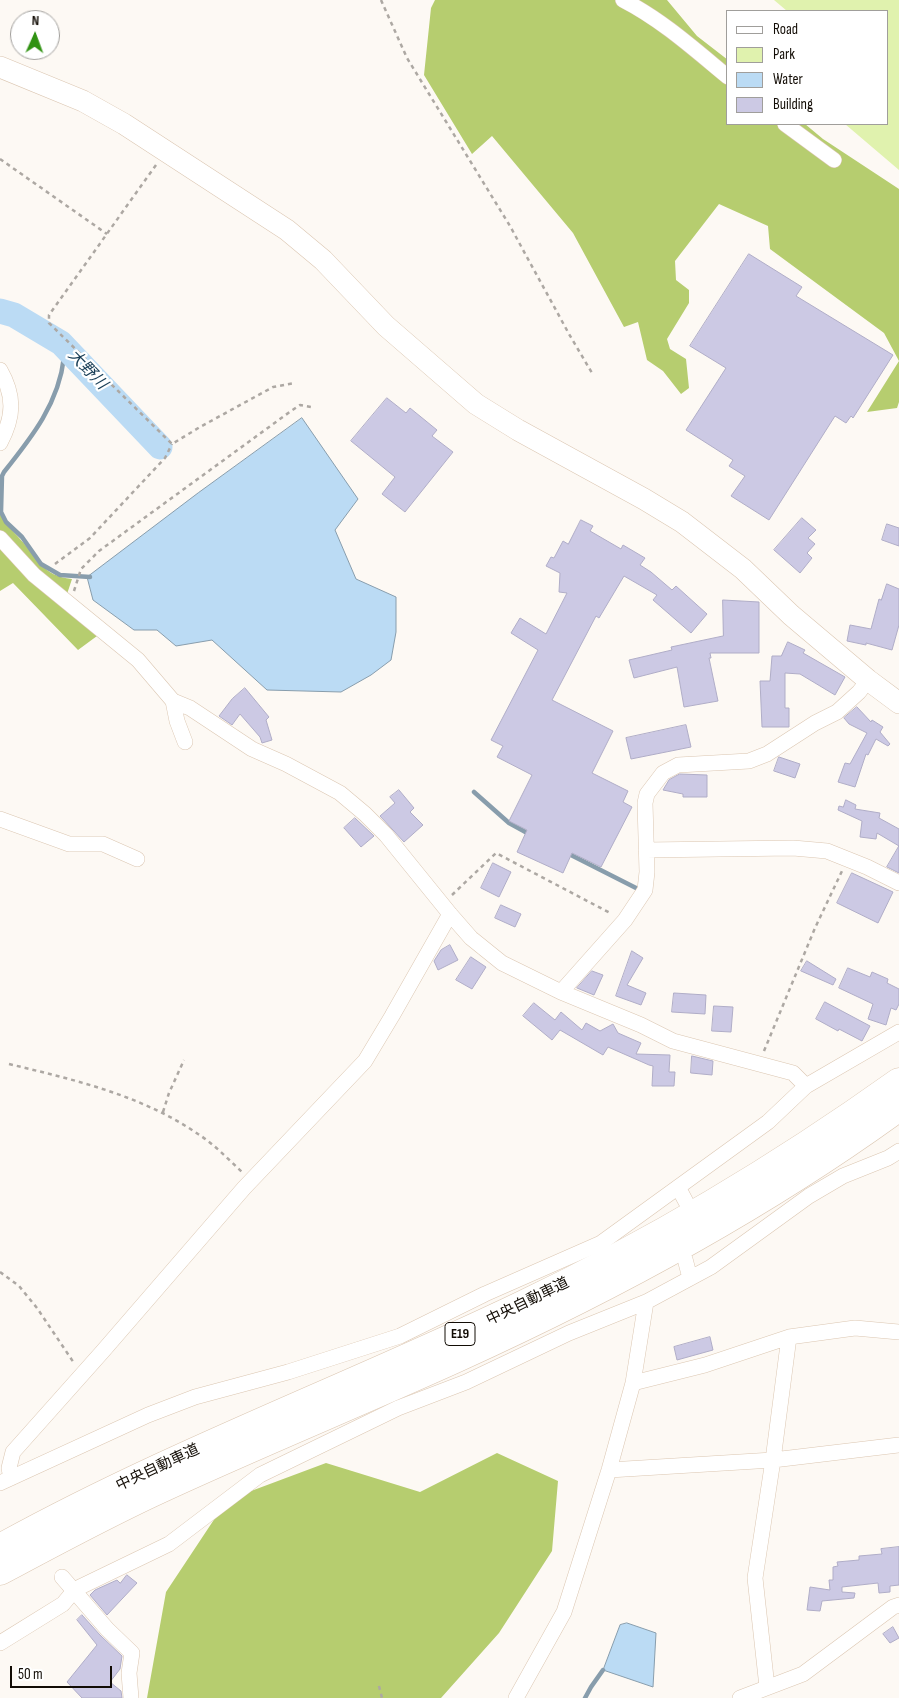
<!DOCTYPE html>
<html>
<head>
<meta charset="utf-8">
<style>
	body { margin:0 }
	#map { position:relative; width:899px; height:1698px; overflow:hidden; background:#fdf9f4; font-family:"Sofia Sans Condensed",sans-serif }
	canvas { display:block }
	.legend { position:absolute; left:726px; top:10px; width:162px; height:115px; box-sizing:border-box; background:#fff; border:1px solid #a09e9b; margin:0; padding:6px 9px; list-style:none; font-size:15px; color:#120c05 }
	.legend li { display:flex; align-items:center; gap:10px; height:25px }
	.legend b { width:25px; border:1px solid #a09e9b }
	.north { position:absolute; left:10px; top:10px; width:50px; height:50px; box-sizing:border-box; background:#fff; border:1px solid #a09e9b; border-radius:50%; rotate:2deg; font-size:14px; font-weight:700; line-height:20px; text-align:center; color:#120c05 }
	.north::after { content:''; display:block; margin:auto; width:18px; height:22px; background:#309212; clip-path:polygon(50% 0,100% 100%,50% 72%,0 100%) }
	.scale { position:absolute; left:10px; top:1666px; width:102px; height:22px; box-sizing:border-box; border:2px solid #120c05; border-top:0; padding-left:6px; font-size:15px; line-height:18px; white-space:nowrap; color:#120c05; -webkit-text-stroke:4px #fff; paint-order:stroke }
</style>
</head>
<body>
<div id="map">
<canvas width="899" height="1698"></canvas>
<ul class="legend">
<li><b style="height:6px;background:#fff"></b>Road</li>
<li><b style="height:14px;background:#e0f2ae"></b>Park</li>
<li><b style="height:14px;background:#bbdbf4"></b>Water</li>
<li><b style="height:14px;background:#ccc9e4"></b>Building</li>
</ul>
<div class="north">N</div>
<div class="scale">50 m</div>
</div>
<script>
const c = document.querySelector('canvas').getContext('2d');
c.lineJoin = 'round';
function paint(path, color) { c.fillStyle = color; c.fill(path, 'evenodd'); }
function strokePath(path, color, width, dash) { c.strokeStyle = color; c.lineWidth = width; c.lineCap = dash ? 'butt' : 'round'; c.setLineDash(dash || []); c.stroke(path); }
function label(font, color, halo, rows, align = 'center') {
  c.font = font + ' "Sofia Sans Condensed","Noto Sans JP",sans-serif'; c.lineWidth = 4.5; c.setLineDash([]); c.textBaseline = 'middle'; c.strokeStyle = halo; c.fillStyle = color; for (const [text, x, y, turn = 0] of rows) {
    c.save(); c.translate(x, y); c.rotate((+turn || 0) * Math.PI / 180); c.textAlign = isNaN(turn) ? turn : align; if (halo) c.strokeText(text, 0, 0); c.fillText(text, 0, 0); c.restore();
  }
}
paint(new Path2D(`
	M774 0H899V170L845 124H888V11H787Z`), '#e0f2ae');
paint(new Path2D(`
	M435 0H667L697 36 728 60V124H805L823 139 899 189V402L897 408 867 412 899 361 884 333 770 249 768 226 719 204 675 261 676 280 689 290V303L667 339 670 349 686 359 689 388 681 394 663 371 647 360 638 322 624 327 573 233 492 136 472 154 424 75 431 8Z
	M0 514C6 524 13 531 20 539 38 558 42 576 72 579L67 594 97 636 78 650 13 583 0 591Z
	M497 1453 558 1481 552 1551 499 1633 441 1698H147L166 1592 227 1500 326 1463 420 1492Z`), '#b6cd6f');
const water = new Path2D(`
	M302 418 358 499 335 530 356 579 396 597V632L391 660 371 675 341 692 267 690 212 640 176 646 157 630H134L93 600 87 577 198 493Z
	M627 1623 656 1633 653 1687 603 1670 620 1625Z`);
paint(water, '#bbdbf4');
strokePath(water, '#889dac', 1);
strokePath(new Path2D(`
	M61 343 60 351 64 357C59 403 32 437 4 472L2 476 1 512 6 522 22 537 41 564 60 575 90 577
	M474 792 509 823 529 834
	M567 853 638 889
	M585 1698 591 1687 603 1670`), '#889dac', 4.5);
strokePath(new Path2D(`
	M0 311 14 315 61 343 160 447`), '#bbdbf4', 25);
const building = new Path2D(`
	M749 254 802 287 796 296 893 355 853 418 851 416 846 423 835 416 769 520 731 496 745 476 729 466 733 460 686 430 726 368 690 346Z
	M387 398 406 413 410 408 437 430 432 436 453 452 405 512 382 494 395 477 351 441Z
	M802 518 816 530 808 538 815 544 807 553 812 558 800 573 774 550Z
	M581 520 593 526 590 531 621 549 623 545 645 558 640 565 651 572 672 590 676 586 707 614 691 633 653 600 657 595 624 576 599 618 596 616 552 700 613 731 592 773 628 791 623 802 632 807 601 867 572 853 563 873 517 852 527 830 509 821 532 775 497 757 503 746 491 740 538 650 511 633 520 618 546 634 567 593 559 592 560 573 546 566 551 557 554 558 563 541 568 544Z
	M887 524 899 528V546L882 540Z
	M887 584 899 589V625L892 650 866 643V645L847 641 850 625 871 629 879 599 881 600Z
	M723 600 759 602V653H710L711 658H709L718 701 684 707 677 667 634 678 629 660 672 650 671 647 723 636Z
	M788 642 805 650 803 653 845 677 835 695 800 674 785 673V708H789V727H762L760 681H770L772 656H781Z
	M245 688 269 717 266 720 272 740 262 743 260 737 240 714 232 725 219 716 232 699Z
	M857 707 871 722 872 720 883 727 880 732 890 744 888 746 876 739 868 755 866 754 855 787 838 782 845 763 850 764 867 733 849 724 844 718Z
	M686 725 691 747 631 759 626 738Z
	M779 757 800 764 795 778 774 771Z
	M680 774 707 775V797H683V794L663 790 669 780Z
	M399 790 414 808 410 812 423 825 404 842 380 816 395 803 390 797Z
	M846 800 856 805 855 809 880 813 879 818 899 829V846L877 833 876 839 860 837 862 821 838 810 839 806 843 807Z
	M355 818 374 836 361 847 344 828Z
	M899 846V873L887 867Z
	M493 863 511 872 499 897 481 888Z
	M852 873 893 892 878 923 837 903Z
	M501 905 521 914 515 927 495 918Z
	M450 945 458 960 438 970 434 961 441 950Z
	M632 951 643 958 627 985 646 993 641 1005 616 996Z
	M471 957 486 967 472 989 456 980Z
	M807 961 836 979 833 985 801 971Z
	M848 968 870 977 872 972 888 979 887 983 899 989V1004L896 1010 891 1008 886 1025 868 1019 873 1004 839 988Z
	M592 971 603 975 594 995 577 988Z
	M674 993 706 995 705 1014 672 1012Z
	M825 1002 870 1026 862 1041 839 1029 838 1031 816 1019Z
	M534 1003 555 1020 561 1012 582 1030 586 1023 600 1031 613 1024 618 1033 641 1043 636 1054 670 1055 669 1072H675L674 1086H652L653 1066 649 1065 608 1047 603 1055 560 1030 552 1040 523 1016Z
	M714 1006 733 1007 731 1032 712 1031Z
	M692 1056 713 1061 712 1075 691 1073Z
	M710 1337 713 1350 677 1360 674 1347Z
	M899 1547V1585L890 1586V1592L879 1593 878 1583 842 1587V1592L855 1593 854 1598 822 1601 820 1611 807 1610 810 1587 830 1590 829 1580H833V1567L838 1566 837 1562 859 1560V1556L882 1554 881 1549Z
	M127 1575 137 1583 107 1615 90 1595 95 1590 117 1580 120 1583Z
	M82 1615 100 1635 122 1656 120 1669 110 1682 121 1691 122 1698H82L67 1682 97 1645 77 1620Z
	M893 1627 899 1638 890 1643 883 1634Z`);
paint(building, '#ccc9e4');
strokePath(building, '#b0adc7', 1);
const street = new Path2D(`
	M623 0C662 20 694 49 728 77
	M785 124 834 160
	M0 370C15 396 14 417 0 443
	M0 538 34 575 138 660 173 701 190 708 252 749 286 764 340 793 365 814 386 835 450 914 471 938 502 963 561 992 641 1025 673 1041 793 1073 806 1086
	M173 701 177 721 185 742
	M0 819 69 844H103L137 859
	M646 850 793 848 827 851 867 867 899 883
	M561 992 625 920 645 890 647 872 645 803 647 794 663 773 678 765 749 761 767 754 815 723 837 712 859 692 868 680
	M678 1187 686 1202
	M685 1259 690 1278
	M633 1383 705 1365 789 1337 855 1328 899 1332
	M609 1470 773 1460 899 1445
	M11 1478 9 1468 13 1452 103 1351 244 1188 365 1061 392 1016 450 914
	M0 1483 148 1415 195 1397 288 1372 400 1336 485 1294 601 1243 768 1122 806 1086 899 1032
	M62 1577 107 1629 132 1653 129 1673 131 1698
	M0 1643 63 1604 73 1592 80 1587 169 1544 260 1475 398 1408 466 1382 569 1333 646 1302 711 1267 809 1196 843 1176 888 1158 899 1151
	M767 1687 755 1578 773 1460 789 1337
	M516 1698 564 1612 609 1470 633 1383 646 1302
	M740 1698 803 1674 893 1607 899 1605`);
const secondary = new Path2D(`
	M0 67 83 101 124 124 287 230 323 260 386 326 476 404 518 430 644 499 682 522 743 569 791 615 868 680 899 703`);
const highway = new Path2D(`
	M0 1548C168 1455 349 1388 522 1305 655 1242 780 1167 899 1082
	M0 1571C52 1543 104 1515 158 1490 257 1444 358 1403 457 1358 611 1288 762 1207 899 1107`);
strokePath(street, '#dbc6b1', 16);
strokePath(secondary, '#dbc6b1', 22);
strokePath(highway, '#dbc6b1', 29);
strokePath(new Path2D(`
	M381 0 407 58 510 226 569 334 592 373
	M0 159 107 234
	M156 165 49 315V323L172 444 200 427 273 387 294 383
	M55 564 90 538 165 458 172 444
	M74 591 81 569 99 551 291 411 300 405 311 407
	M452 895 496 853 612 914
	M764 1051 815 928 842 871
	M9 1064C75 1080 141 1095 198 1134 214 1144 228 1159 242 1172
	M163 1112 169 1093 184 1060
	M0 1272 19 1286 37 1308 74 1363
	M379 1686 382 1698`), '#ada8a3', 2.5, [4, 4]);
strokePath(street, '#fff', 15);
strokePath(secondary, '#fff', 21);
strokePath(highway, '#fff', 28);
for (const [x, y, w] of [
	[460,1334,30]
]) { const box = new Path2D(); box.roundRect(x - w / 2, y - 11.5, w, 23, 4); c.fillStyle = '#fff'; c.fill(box); strokePath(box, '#120c05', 1); }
label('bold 14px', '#120c05', null, [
	["E19",460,1334]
]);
label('15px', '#120c05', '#fff', [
	["中央自動車道",528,1302,-26],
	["中央自動車道",158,1468,-25]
]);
label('italic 16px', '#183d56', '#fff', [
	["大野川",87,370,46]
]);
</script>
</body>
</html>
